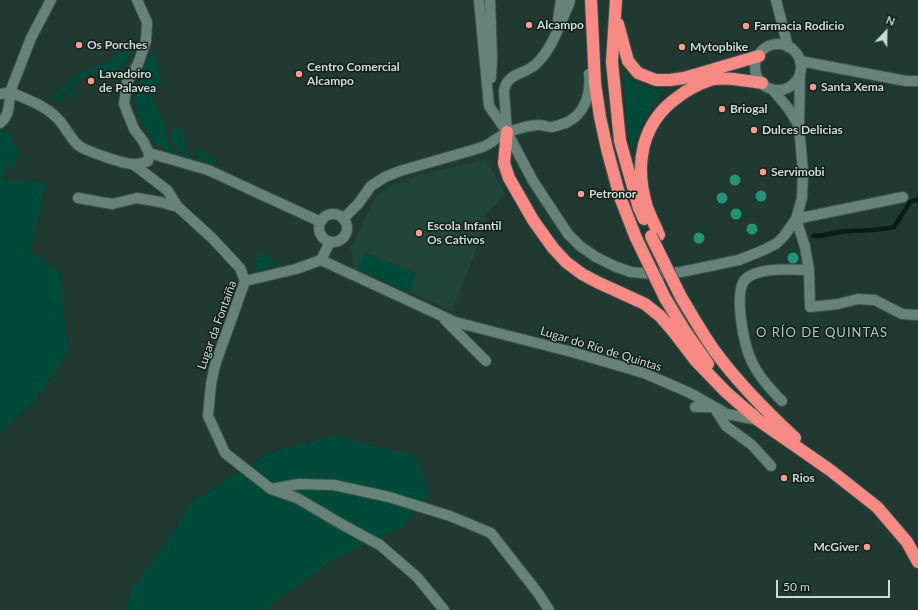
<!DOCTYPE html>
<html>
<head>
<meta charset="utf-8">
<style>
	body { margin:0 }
	#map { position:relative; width:918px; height:610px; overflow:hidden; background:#203931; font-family:Lato,sans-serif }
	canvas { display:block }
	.north { position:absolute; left:866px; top:12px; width:40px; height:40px; -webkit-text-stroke:3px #131e1a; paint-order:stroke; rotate:22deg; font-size:11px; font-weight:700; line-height:16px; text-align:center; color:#cddbd6 }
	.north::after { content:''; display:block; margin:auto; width:14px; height:18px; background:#cddbd6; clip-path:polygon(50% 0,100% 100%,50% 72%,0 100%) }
	.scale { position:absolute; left:776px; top:580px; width:114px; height:18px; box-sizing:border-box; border:2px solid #cddbd6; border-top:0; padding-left:5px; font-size:12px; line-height:14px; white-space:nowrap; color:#cddbd6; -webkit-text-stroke:3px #131e1a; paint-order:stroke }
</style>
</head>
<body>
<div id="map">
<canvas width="918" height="610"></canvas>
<div class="north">N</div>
<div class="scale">50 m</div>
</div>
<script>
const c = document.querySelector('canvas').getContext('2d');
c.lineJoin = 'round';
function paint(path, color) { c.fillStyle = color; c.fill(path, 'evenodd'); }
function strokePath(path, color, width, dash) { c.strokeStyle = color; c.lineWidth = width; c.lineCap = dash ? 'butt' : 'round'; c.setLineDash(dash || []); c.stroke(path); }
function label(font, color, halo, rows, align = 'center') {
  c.font = font + ' Lato,sans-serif'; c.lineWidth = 3; c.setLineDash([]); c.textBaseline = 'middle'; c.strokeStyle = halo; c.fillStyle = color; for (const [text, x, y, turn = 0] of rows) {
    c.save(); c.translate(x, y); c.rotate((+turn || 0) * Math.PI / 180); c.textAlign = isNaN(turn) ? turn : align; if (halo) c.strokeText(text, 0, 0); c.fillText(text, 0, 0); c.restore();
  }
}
paint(new Path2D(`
	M486 160 505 194 487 214 472 260 452 311 353 268 351 248 375 197 395 183H406L416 176Z`), '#22453a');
paint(new Path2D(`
	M137 37 132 50 116 79C108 81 104 79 102 72 88 71 79 81 69 89L74 96 80 91 82 93 72 100 69 98 64 89 61 92 62 99 60 102 51 96 73 77 99 64 101 66 126 48Z
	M153 50 162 83 150 89 157 111 161 114 170 146 177 152 190 156 191 159C164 153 149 142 140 116 137 109 134 102 135 95 137 79 146 65 153 50Z
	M624 73C640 86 645 89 666 89L653 104 642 124 632 149 627 117Z
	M182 128 189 151C175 148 173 144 170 131Z
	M0 130 11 134 12 146 19 150 15 167H4L3 179 46 183 36 226 31 251 61 274 68 353 36 399 0 434Z
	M195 147 214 158 217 166 199 160Z
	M259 251 280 263 253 273Z
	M365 253 417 273 409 292 358 270Z
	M335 436 416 456 430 493 402 528 339 556 277 599 266 610H126L130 592 161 551 193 501 272 451Z`), '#004a39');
strokePath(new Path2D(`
	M813 236C826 236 838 231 850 231 867 230 877 231 894 227L910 202 918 199`), '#0c1b16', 4.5);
const minor = new Path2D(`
	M479 0 489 106 507 132 533 181 568 234 580 246 596 257 614 266 631 272 652 274 681 272 739 260 766 249 777 243 784 236 796 219 802 198 803 172 799 126 800 73
	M490 0 492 58 491 78
	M776 0 788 47
	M558 20 561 0
	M755 67a23 23 0 1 1 46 0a23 23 0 1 1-46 0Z
	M800 61 906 81H918
	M772 89 788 108 799 126
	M0 94 10 92 31 38 51 0
	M0 123C10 115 9 105 10 92 26 99 44 105 56 117 65 125 69 137 78 145 85 151 124 164 133 164 138 165 143 163 148 161L149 153 143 141 134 129 124 104 127 82 138 64 146 41 147 22 137 0
	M507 132 504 91C507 72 525 75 536 64 552 50 560 23 569 4L570 0
	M149 153 208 170 321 222
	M133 164 167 190 178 207 212 238 240 268 245 281
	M903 197 796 219 805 247 809 270 810 307 838 304 858 299 875 300 902 314 918 315
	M78 198 112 204 137 198 160 202 178 207
	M319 228a14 14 0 1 1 28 0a14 14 0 1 1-28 0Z
	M343 219 358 204 371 186 385 177 400 171 483 147C492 143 500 135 509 132 517 129 531 125 539 125 543 125 547 127 551 127 555 127 561 124 566 123 585 114 591 94 589 74
	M321 260 330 242
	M445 320 486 361
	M782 401C770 389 759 377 752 362 744 346 734 296 744 281 755 266 793 270 809 270
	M695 407H714L726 426 752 445 771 466
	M271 489 297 498 343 525 380 545 417 577 444 610
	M549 610 538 593 491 533 450 516 389 497 334 485 299 484 271 489 225 453 208 416 211 384 215 365 245 281 296 269 321 260 455 322 572 352 644 373 690 393 727 414 758 420`);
const highway = new Path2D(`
	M591 0 595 83 600 117 607 149 620 197 636 238
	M616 0 612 62 620 141 639 208 644 219
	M618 24 628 61 638 73 656 80H670L684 78 759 56
	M507 132 504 163 509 178 533 220 553 248 566 262 582 274 597 282 645 304 660 316 673 331 696 361 726 392 758 420
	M659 235C655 225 650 216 647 207 634 165 641 123 678 97 687 90 698 84 710 80 725 76 746 81 762 83
	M681 297C692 315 702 333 714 350 737 382 766 411 795 438
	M665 298 685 331 708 364
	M752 414 758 420 830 470 877 507 907 542 918 562`);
strokePath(minor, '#3e544e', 12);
strokePath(highway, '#3e544e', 14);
strokePath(minor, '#678278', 10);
strokePath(highway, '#f78a84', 12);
const highwayBridge = new Path2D(`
	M651 236 681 297
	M636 238 665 298`);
strokePath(highwayBridge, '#3e544e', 14, []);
strokePath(highwayBridge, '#f78a84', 12);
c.fillStyle = '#249378';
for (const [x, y] of [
	[735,180],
	[761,196],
	[722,198],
	[736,214],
	[752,229],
	[699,238],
	[793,258]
]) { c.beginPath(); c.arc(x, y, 5.5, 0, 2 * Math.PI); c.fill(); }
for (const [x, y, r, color] of [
	[529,25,4,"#f59c95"],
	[746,26,4,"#f59c95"],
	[79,45,4,"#f59c95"],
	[682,47,4,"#f59c95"],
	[299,74,4,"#f59c95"],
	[91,81,4,"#f59c95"],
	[813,87,4,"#f59c95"],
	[722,109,4,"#f59c95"],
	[754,130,4,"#f59c95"],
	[763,172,4,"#f59c95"],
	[581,194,4,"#f59c95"],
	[419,233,4,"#f59c95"],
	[784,478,4,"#f59c95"],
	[867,547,4,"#f59c95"]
]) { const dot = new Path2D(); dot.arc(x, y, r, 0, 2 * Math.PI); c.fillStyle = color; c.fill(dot); strokePath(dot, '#131e1a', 1.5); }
label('bold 12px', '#cddbd6', '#131e1a', [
	["Alcampo",537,25],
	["Farmacia Rodicio",754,26],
	["Os Porches",87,45],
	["Mytopbike",690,47],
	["Centro Comercial",307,67],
	["Alcampo",307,81],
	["Lavadoiro",99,74],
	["de Palavea",99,88],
	["Santa Xema",821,87],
	["Briogal",730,109],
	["Dulces Delicias",762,130],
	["Servimobi",771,172],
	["Petronor",589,194],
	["Escola Infantil",427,226],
	["Os Cativos",427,240],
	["Rios",792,478],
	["McGiver",859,547,"right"]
], 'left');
label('12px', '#cddbd6', '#131e1a', [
	["Lugar da Fontaíña",217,325,-70],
	["Lugar do Río de Quintas",601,349,17]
]);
c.letterSpacing = '1px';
label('13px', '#adcbc0', '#131e1a', [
	["O RÍO DE QUINTAS",822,333]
]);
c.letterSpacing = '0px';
</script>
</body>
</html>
